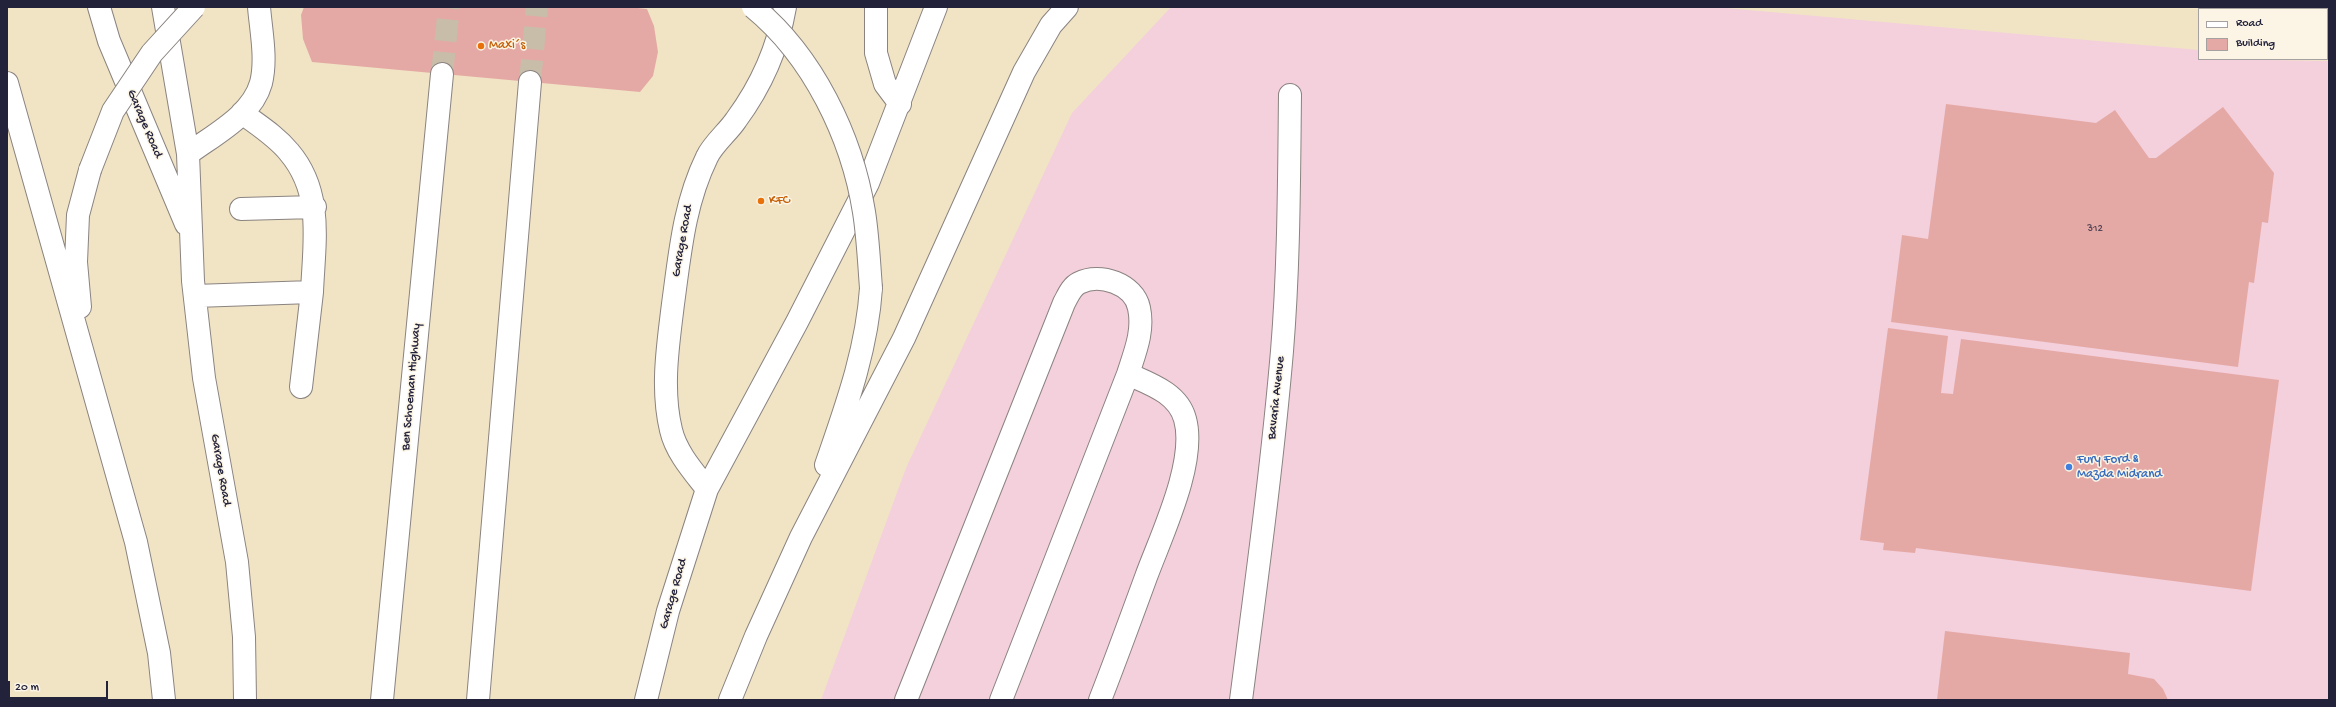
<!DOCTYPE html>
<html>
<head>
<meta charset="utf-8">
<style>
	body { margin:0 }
	#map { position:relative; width:2336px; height:707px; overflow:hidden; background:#f1e4c5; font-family:"Gochi Hand",sans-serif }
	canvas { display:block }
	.frame { position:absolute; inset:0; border:8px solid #22223b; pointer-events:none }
	.legend { position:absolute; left:2198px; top:8px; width:130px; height:52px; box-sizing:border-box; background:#fcf5e5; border:1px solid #a5a1a1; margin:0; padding:5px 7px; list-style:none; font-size:12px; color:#22223b }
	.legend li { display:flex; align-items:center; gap:8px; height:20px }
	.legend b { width:20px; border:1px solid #a5a1a1 }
	.scale { position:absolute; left:8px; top:681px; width:100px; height:18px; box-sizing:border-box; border:2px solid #22223b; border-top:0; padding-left:5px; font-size:12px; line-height:14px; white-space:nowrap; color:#22223b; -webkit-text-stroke:3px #fcf5e5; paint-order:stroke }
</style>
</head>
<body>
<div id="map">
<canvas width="2336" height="707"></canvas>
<div class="frame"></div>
<ul class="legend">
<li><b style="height:5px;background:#fff"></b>Road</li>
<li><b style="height:11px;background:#e5a9a5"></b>Building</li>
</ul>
<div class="scale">20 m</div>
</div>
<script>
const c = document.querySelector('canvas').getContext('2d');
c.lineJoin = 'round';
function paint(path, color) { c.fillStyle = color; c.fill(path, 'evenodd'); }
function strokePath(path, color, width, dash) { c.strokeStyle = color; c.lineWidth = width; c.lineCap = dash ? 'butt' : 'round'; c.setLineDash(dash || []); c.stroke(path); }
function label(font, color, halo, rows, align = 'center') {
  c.font = font + ' "Gochi Hand",sans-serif'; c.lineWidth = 3; c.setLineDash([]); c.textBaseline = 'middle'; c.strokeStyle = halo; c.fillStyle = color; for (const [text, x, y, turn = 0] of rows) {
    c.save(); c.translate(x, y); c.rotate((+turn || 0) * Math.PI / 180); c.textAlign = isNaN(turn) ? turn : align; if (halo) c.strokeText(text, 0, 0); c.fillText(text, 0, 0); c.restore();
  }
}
paint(new Path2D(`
	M1171 7H1714L2199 50V59L2329 61V700H821L906 468 1072 113Z`), '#f4cfdc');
paint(new Path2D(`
	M304 7H628L647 9 654 26 658 52 653 76 640 92 312 62 303 39 301 15Z
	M1946 104 2096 123 2115 110 2149 158H2156L2223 107 2274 173 2268 223 2262 222 2254 283 2249 282 2238 367 1891 322 1902 235 1928 239Z
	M1888 328 1948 336 1941 393 1953 394 1961 339 2279 380 2251 591 1916 548 1915 553 1883 550 1884 543 1860 540Z
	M1945 631 2130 653 2128 674 2154 679 2163 689 2168 700H1937Z`), '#e5a9a5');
strokePath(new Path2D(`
	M442 74 449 7
	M530 82 537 7`), '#c8bda9', 22, [22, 11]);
const minor = new Path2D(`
	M99 7 109 41 186 224
	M163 7 188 154 193 281 204 378 237 562 244 637 245 700
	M876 7V53L885 84 900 104
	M188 154C213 135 252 116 261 83 267 59 261 31 259 7
	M241 209 315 207
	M195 296 312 292C314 243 324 193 289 152 276 136 258 125 242 113
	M301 387 312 292
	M707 489C693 471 676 452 671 430 661 389 668 345 673 304 680 253 684 204 707 157 713 144 728 132 736 120 761 86 778 48 785 7
	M646 700 668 611 707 489 797 322 868 183 936 7
	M906 700 1064 303C1068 296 1071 287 1079 283 1100 272 1134 284 1139 308 1144 331 1135 352 1128 374L1001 700
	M1100 700C1116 659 1131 618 1146 577 1161 536 1197 462 1185 419 1178 393 1150 384 1128 374
	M1241 700C1256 584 1272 468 1282 351 1289 266 1289 180 1290 95`);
const highway = new Path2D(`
	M7 83 136 542 159 653 164 700
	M80 307 76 262 78 215 90 170
	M826 465C846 407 867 350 871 288
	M382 700 442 74
	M478 700 530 82
	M730 700 756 636 801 537 904 338 1024 72 1051 25 1067 7`);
strokePath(minor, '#8a8380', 24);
strokePath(highway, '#8a8380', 24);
strokePath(minor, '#fff', 22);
strokePath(highway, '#fff', 22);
const highwayBridge = new Path2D(`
	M753 7C813 56 852 137 864 212 868 237 869 263 871 288
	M90 170 113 111 152 53 194 7`);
strokePath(highwayBridge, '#8a8380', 24, []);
strokePath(highwayBridge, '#fff', 22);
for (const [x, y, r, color] of [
	[481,46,4,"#e8710a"],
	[761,201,4,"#e8710a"],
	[2069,467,4,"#3f7fe0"]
]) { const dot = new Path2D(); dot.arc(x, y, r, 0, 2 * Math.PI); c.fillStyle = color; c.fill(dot); strokePath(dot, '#fcf5e5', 1.5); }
label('11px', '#534456', null, [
	["312",2095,229]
]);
label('13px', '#c56008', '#fcf5e5', [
	["Maxi´s",489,46],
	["KFC",769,201]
], 'left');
label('13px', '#22223b', '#fcf5e5', [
	["Garage Road",144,124,67],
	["Garage Road",683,241,-80],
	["Ben Schoeman Highway",412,387,-85],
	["Bavaria Avenue",1277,398,-84],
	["Garage Road",220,470,80],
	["Garage Road",674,594,-74]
]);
label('13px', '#366cbe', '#fcf5e5', [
	["Fury Ford &",2077,460],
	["Mazda Midrand",2077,475]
], 'left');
</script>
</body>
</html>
